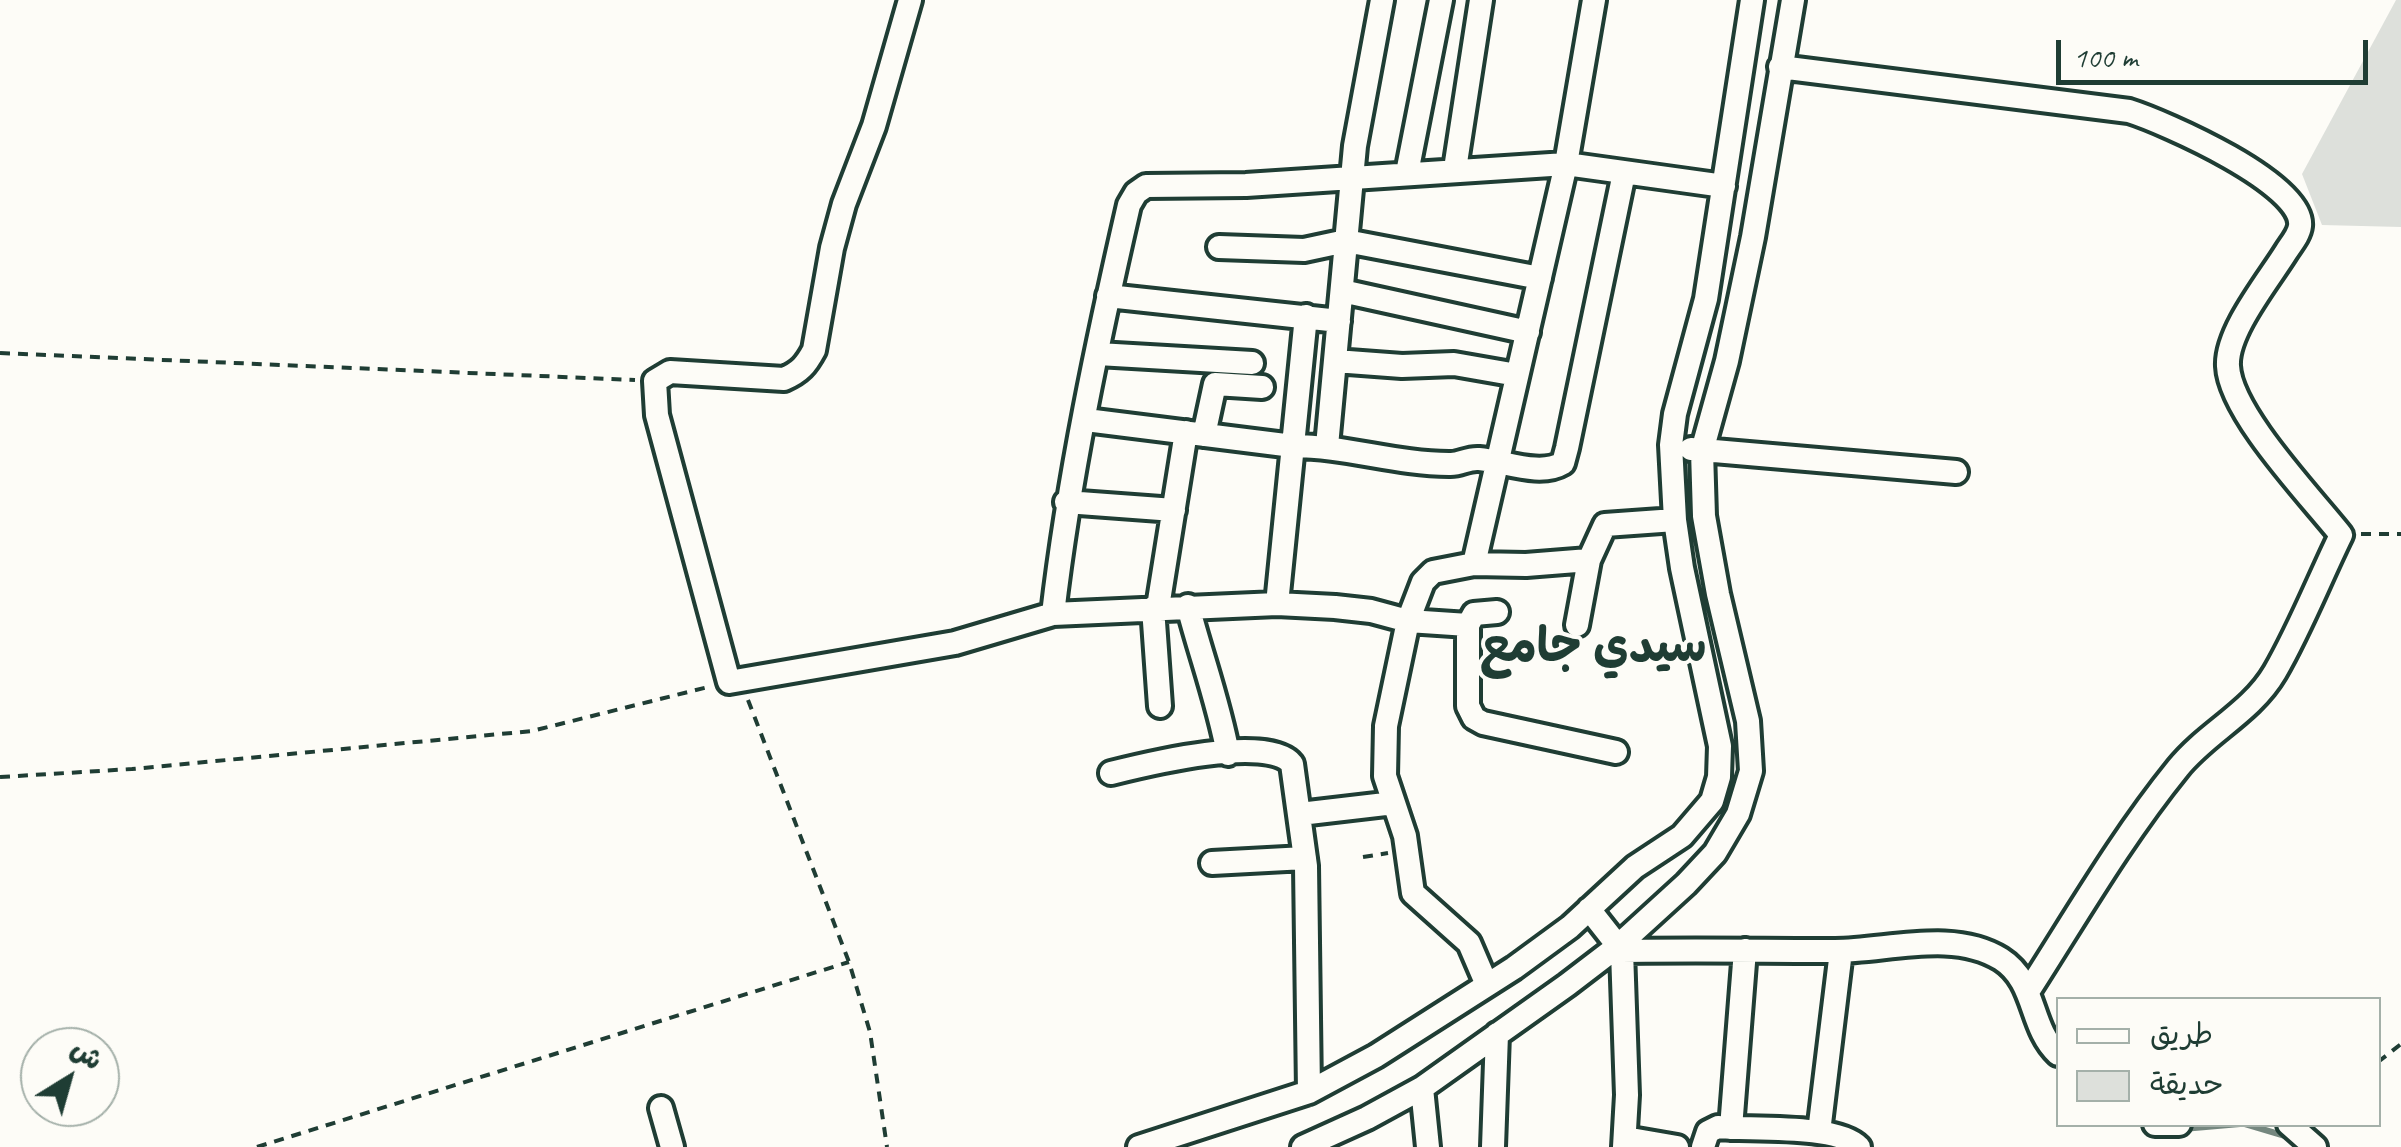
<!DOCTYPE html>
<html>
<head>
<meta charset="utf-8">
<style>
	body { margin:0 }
	#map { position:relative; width:2401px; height:1147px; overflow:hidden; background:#fdfcf7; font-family:Caveat,"Playpen Sans Arabic",sans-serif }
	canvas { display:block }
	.legend { position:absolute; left:2056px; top:997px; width:325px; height:130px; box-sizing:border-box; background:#fdfcf7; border:2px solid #a4b0a9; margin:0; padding:12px 18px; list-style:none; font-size:30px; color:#1f3d34 }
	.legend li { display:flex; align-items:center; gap:20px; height:50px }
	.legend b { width:50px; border:2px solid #a4b0a9 }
	.north { position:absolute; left:20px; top:1027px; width:100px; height:100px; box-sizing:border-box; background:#fdfcf7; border:2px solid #a4b0a9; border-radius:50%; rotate:37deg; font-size:28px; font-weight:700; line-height:40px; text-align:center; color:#1f3d34 }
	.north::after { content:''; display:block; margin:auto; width:35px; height:45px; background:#1f3d34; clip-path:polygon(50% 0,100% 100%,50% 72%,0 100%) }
	.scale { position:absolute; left:2056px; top:40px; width:312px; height:45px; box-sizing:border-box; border:5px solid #1f3d34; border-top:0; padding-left:12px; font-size:30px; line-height:35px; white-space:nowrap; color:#1f3d34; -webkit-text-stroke:8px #fdfcf7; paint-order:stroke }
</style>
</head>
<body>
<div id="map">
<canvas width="2401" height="1147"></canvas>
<ul class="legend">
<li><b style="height:12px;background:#fdfcf7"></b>طريق</li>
<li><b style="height:28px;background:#dde0db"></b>حديقة</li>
</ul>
<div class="north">ش</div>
<div class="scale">100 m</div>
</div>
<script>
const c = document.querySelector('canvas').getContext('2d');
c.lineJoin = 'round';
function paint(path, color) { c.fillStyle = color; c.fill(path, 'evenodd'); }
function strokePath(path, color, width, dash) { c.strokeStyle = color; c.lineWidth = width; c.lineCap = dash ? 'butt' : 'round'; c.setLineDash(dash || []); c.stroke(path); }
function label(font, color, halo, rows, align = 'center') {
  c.font = font + ' Caveat,"Playpen Sans Arabic",sans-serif'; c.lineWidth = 8; c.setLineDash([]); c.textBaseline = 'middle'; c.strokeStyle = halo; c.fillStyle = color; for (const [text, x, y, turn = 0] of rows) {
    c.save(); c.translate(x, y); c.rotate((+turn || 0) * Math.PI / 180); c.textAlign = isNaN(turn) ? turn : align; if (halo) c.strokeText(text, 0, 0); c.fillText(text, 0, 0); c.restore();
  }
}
paint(new Path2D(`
	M2396 0H2401V227L2322 225 2302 174Z`), '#dde0db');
strokePath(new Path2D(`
	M2245 1124 2292 1138
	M2183 1129 2240 1124`), '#75877f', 6);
const minor = new Path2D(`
	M910 0 874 126 844 204 832 248 814 350C806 365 800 372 784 379L670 372 655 381 657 415 729 682 955 643 1053 614 1277 604 1335 607 1371 611 1408 621 1468 625 1474 614 1497 612
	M1780 67 2129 111C2164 122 2305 184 2300 226 2299 235 2291 244 2286 252 2268 281 2226 332 2228 366 2230 413 2311 497 2341 535 2319 580 2300 629 2275 672 2251 713 2207 732 2178 768 2122 837 2077 915 2029 990
	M1455 169 1481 0
	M1407 173 1441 0
	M1219 247 1304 250 1346 241 1540 278
	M1342 291 1528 332
	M1108 296 1339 321
	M1098 354 1252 363
	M1335 361 1402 366 1454 364 1517 375
	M1086 420 1293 446C1346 446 1396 464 1449 464 1460 465 1467 458 1479 459 1504 461 1540 477 1563 463L1567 448 1624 173
	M1204 435 1215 384 1262 387
	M1327 446 1355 146 1382 0
	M1691 449 1956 472
	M1066 502 1174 510
	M1474 564 1566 164 1594 0
	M1277 604 1306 316
	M1188 606C1201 656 1219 704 1228 754
	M1158 607 1186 432
	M1153 608 1160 706
	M1053 614C1069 477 1098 340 1129 205L1136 193 1146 186 1246 185 1566 164 1724 186
	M1468 625V706L1474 718 1483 723 1616 752
	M1577 625 1589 560
	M1111 773C1147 764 1268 734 1292 764L1306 866 1309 1092
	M1300 814 1394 803
	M1212 863 1305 858
	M1589 909 1622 951 1627 1095 1624 1147
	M1622 951C1693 950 1764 951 1835 951 1887 951 1953 929 2001 959 2037 982 2029 1027 2058 1054
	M1487 985 1469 943 1413 893 1405 836 1385 776 1386 726 1408 621 1423 582 1433 572 1474 564 1526 565 1589 560 1605 525 1675 520
	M1422 1088 1428 1147
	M661 1108 672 1147
	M2155 1124H2179
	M2289 1124 2315 1147
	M1731 1128 1745 950
	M1819 1132 1841 951
	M1625 1138 1677 1147
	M1139 1147 1309 1092 1376 1056 1514 968 1570 927 1635 867 1682 836 1712 801 1719 777 1720 746 1682 568 1675 520 1671 445 1675 414 1706 299 1752 0
	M1303 1147 1367 1118 1422 1088 1567 985 1618 946 1686 884 1715 853 1738 814 1751 771 1748 721 1718 594 1704 516 1702 451 1727 361 1753 237 1793 0
	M1493 1147 1497 1034
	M1703 1147 1708 1132 1718 1127C1751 1130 1837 1124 1859 1147`);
strokePath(minor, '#1f3d34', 30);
strokePath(new Path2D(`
	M0 353 635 380
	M2361 534H2401
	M748 700 849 962 870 1032 887 1147
	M0 777 132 769 532 731 708 687
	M1363 857 1388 853
	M2378 1062 2401 1044
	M257 1147 849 962`), '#1f3d34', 4, [10, 8]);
strokePath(minor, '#fdfcf7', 22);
label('bold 48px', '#1f3d34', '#fdfcf7', [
	["سيدي جامع",1593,648]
]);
</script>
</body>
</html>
